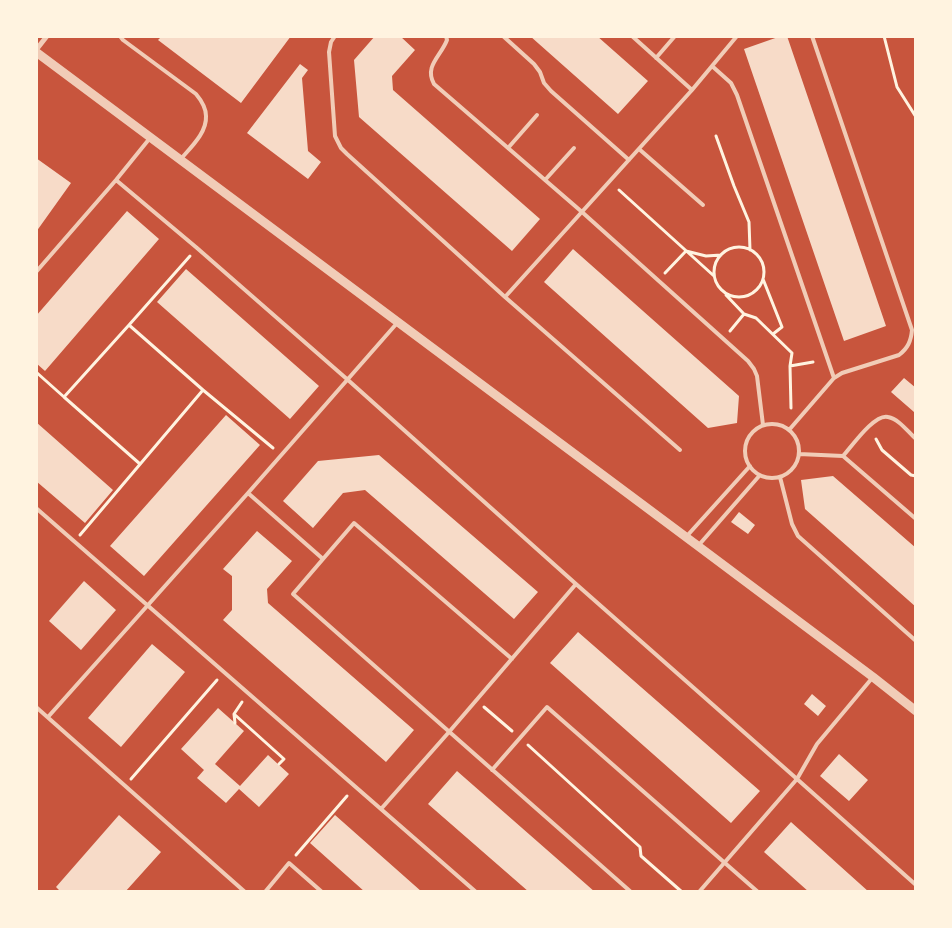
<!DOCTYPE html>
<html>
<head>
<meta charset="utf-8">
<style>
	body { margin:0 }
	#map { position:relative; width:952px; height:928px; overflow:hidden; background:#c8553d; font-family:"Alegreya Sans",sans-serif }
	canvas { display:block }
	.frame { position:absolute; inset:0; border:38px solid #fff3e0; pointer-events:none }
</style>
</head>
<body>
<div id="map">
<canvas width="952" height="928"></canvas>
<div class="frame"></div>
</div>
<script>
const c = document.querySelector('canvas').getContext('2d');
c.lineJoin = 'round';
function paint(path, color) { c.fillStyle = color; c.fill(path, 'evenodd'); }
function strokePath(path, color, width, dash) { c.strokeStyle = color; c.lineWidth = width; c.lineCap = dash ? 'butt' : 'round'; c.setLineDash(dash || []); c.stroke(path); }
paint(new Path2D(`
	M162 36H291L241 103 158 40Z
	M375 36H400L415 50 392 76 393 90 540 219 512 251 359 117 354 60Z
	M530 36H597L648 81 618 114Z
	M781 36H787L886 326 844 341 744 49Z
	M300 64 308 70 302 78 308 151 321 162 308 179 247 133Z
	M36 158 71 183 36 232Z
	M127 211 159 239 45 371 36 363V316Z
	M573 249 739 396 737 423 708 428 544 282Z
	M186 269 319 386 290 419 157 302Z
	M904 378 916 388V411L914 412 891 392Z
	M226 415 260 445 144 576 110 546Z
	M36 422 113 490 85 523 36 481Z
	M379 455 538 592 514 619 365 490 343 493 313 528 283 501 318 461Z
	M833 476 916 548V607L805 509 801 480Z
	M739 512 755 525 748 534 731 522Z
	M257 531 292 561 267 589 268 603 414 730 386 762 223 620 232 610V576L223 569Z
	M84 581 116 610 81 650 49 621Z
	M578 632 760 791 731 823 550 663Z
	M152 644 185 672 121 747 88 718Z
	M812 694 826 706 818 716 804 704Z
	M218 708 244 731 215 764 240 786 268 755 289 774 259 807 239 789 226 803 197 778 204 770 181 749Z
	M839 754 868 780 849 801 820 776Z
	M457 771 595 892H529L459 831 428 804Z
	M119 815 161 852 125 892H61L56 887Z
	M335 815 422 892H365L310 843Z
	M791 822 869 892H809L764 852Z`), '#f7dbc8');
strokePath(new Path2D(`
	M884 36 897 87 916 117
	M716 136 734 186 749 222 750 250
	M619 190 714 276
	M714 272a25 25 0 1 1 50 0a25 25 0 1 1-50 0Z
	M665 273 686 251 706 256 721 255
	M763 279 782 327 773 334
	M726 295 744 314 756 318 792 353 790 366
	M129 325 190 256
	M730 331 744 314
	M36 372 64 397 129 325 203 390
	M64 397 140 464
	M791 408 790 366 813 362
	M876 439 882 450 911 475 916 476
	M80 535 203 390 273 448
	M484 707 512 731
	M234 714 284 759 279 764
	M235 723 234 714 242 702
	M528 745 640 847 641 856 682 892
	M131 779 217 680
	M296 855 347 796`), '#fff3e0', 3);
strokePath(new Path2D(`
	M120 36 123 40 196 94C201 100 206 108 206 116 207 133 190 148 180 160
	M335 36 331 42 329 52 335 136 341 148 347 154 505 297
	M446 36 447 40C441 56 424 66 434 84L582 212 748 361 754 369 757 376 763 425
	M503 36 534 64 540 72 544 83 551 91 629 160
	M632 36 692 90 505 297 680 450
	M656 58 675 36
	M712 66 731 83 737 95 834 378
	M692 90 737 36
	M508 148 537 115
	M639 149 703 205
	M116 180 197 248 348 380 576 584 797 779 916 885
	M545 180 574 148
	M36 272 116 180 150 138
	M745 451a27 27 0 1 1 54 0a27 27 0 1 1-54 0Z
	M789 430 834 378 842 373 899 355C908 348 911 341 912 330L812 36
	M799 454 843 456 916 519
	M843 456C852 446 875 413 888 417 899 419 908 432 916 439
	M780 477 792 524 798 536 916 641
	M248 493 323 559 293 594 631 892
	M36 508 476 892
	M686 537 750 466
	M698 546 760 475
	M323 559 354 523 512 659
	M36 707 245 892
	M48 717 248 493 398 322
	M492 770 547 707 758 892
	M381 809 449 732 576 584
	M265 892 289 863 322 892
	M699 892 797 779 817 744 873 677`), '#f1ccb7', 4);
strokePath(new Path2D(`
	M36 50 47 36`), '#f1ccb7', 5);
strokePath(new Path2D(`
	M36 52 698 546 873 677 916 711`), '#f1ccb7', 9);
</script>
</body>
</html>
